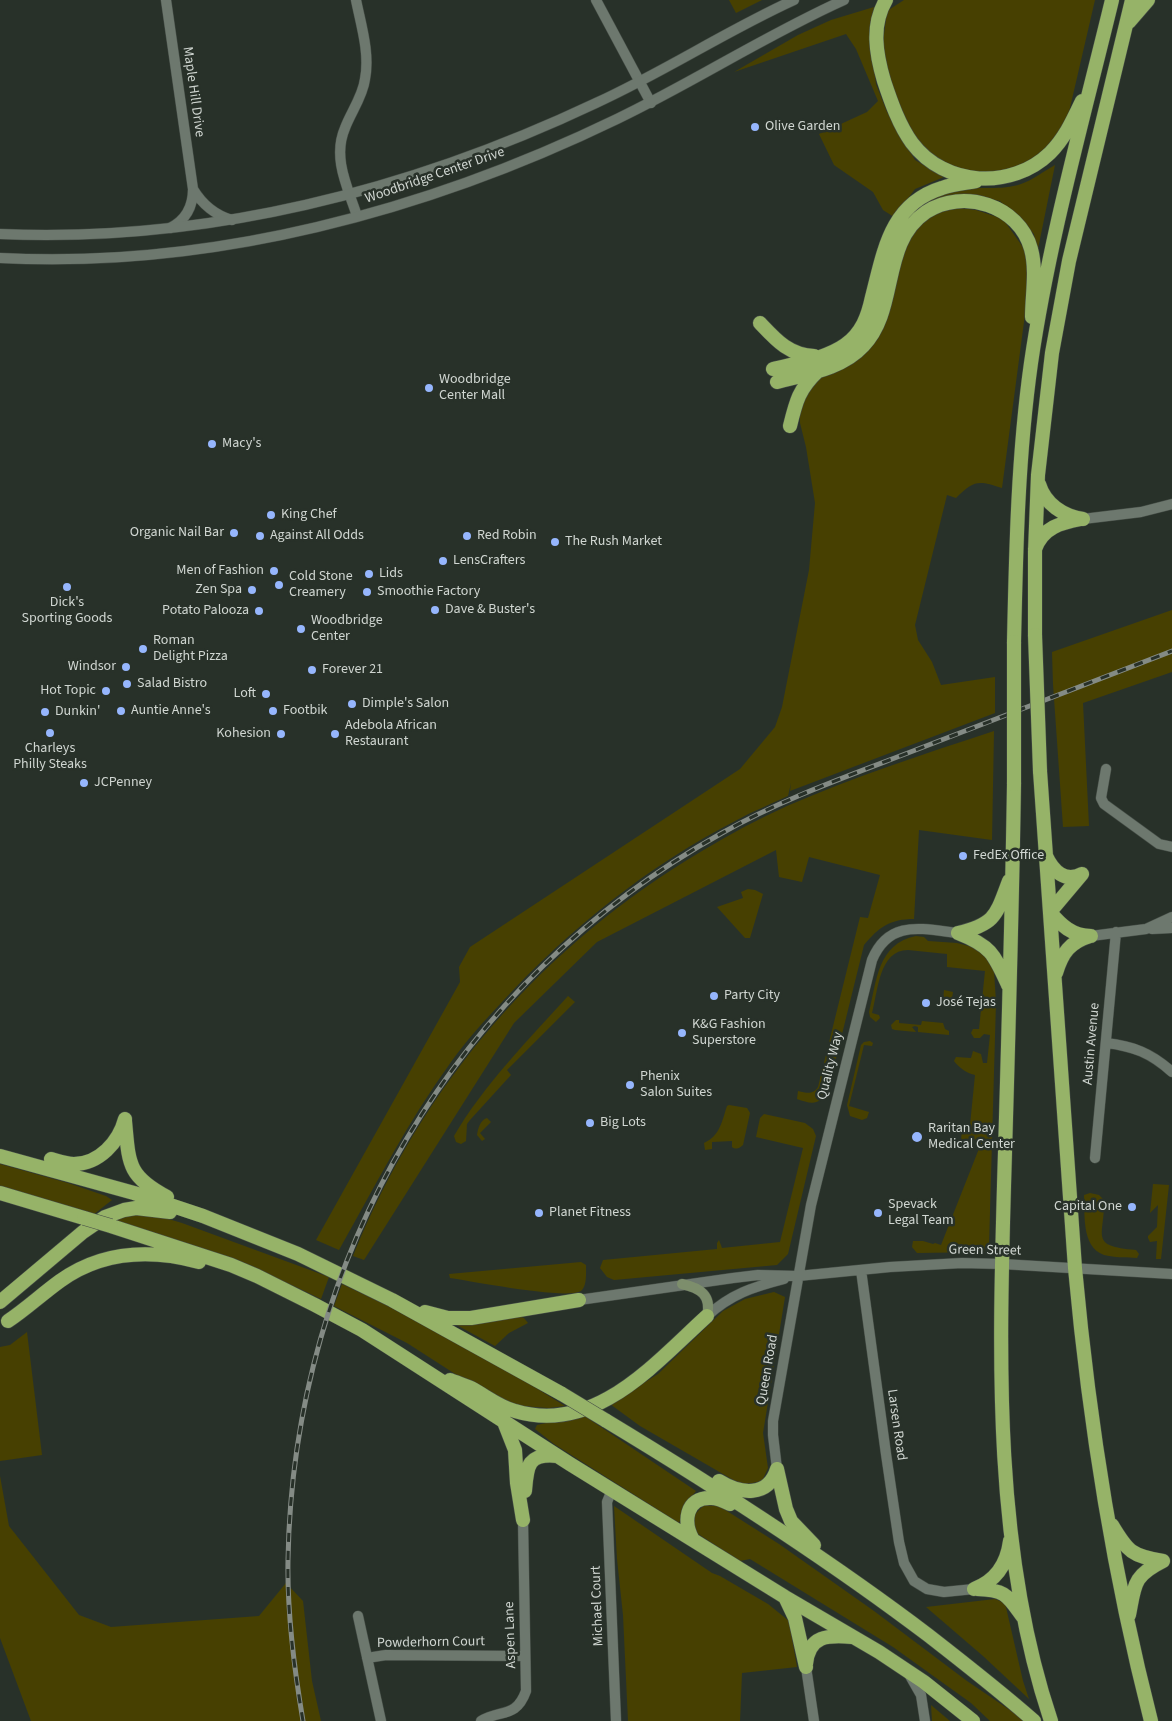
<!DOCTYPE html>
<html>
<head>
<meta charset="utf-8">
<style>
	body { margin:0 }
	canvas { display:block; background:#283129 }
</style>
</head>
<body>
<canvas width="1172" height="1721"></canvas>
<script>
const c = document.querySelector('canvas').getContext('2d');
c.lineJoin = 'round';
function paint(path, color) { c.fillStyle = color; c.fill(path, 'evenodd'); }
function strokePath(path, color, width, dash) { c.strokeStyle = color; c.lineWidth = width; c.lineCap = dash ? 'butt' : 'round'; c.setLineDash(dash || []); c.stroke(path); }
function label(font, color, halo, rows, align = 'center') {
  c.font = font + ' "Source Sans 3",sans-serif'; c.lineWidth = 5; c.setLineDash([]); c.textBaseline = 'middle'; c.strokeStyle = halo; c.fillStyle = color; for (const [text, x, y, turn = 0] of rows) {
    c.save(); c.translate(x, y); c.rotate((+turn || 0) * Math.PI / 180); c.textAlign = isNaN(turn) ? turn : align; if (halo) c.strokeText(text, 0, 0); c.fillText(text, 0, 0); c.restore();
  }
}
paint(new Path2D(`
	M729 0H762L736 13Z
	M904 0H1095L1066 125 1047 150 1017 169 981 175 947 166 914 139 898 105 882 50 887 11Z
	M874 7 869 32 876 84 887 112 915 160 944 177 915 189 894 217 883 210 873 192 834 165 819 134 867 112 878 101 856 49 846 34 734 72 798 35 831 20Z
	M1055 165 1037 254 1034 234 1000 201 975 196 897 230C911 209 934 192 960 189 980 186 1001 191 1021 184 1033 180 1044 171 1055 165Z
	M960 208 976 210 1003 219 1025 250 1029 284 1002 488C978 480 974 480 956 498L947 495 915 625 918 640 932 662 941 685 995 677V713L790 791 791 783 788 796C771 804 753 811 737 820 649 865 569 929 502 1002 484 1021 466 1041 451 1062 408 1121 375 1186 339 1250L316 1240 460 982 459 967 470 947 740 769 775 727 782 707 809 570 815 503 806 447 800 423V407L806 390 819 378 854 360 878 339 890 304 900 262 908 239 922 221 940 212Z
	M1172 610V672L1083 703 1089 826 1063 827 1053 684 1052 652Z
	M994 731 992 840 919 830 914 919C890 919 879 927 864 945L828 1091C819 1106 811 1104 797 1099L798 1091C807 1093 813 1095 818 1087L860 917 868 918 880 875 809 857 802 882 779 877 776 850 597 942 514 1023 364 1260 353 1256C423 1083 542 946 702 851 730 834 758 819 787 806 854 777 924 754 994 731Z
	M748 889 755 890 763 894 750 938H745L717 907 743 898 741 892Z
	M916 936 924 937 928 941 957 943 984 950 994 971 996 1002 989 1246H985V1252L917 1253 912 1247 913 1241H923L933 1244 935 1243 941 1245 982 1141 972 1139 968 1145 961 1142 962 1126 970 1125 975 1075C968 1074 958 1067 954 1061L956 1057 971 1058 973 1051 981 1054 983 1063H987L990 1035 984 1034 980 1038H974L971 1033 973 1029H979L985 971 947 967V954C934 953 921 951 908 950 879 950 878 991 872 1013L879 1015 880 1018 876 1022 870 1017 869 1012C877 981 877 944 916 936Z
	M944 990 953 992 952 998 950 1001H943Z
	M568 996 575 1002 507 1070 511 1075 470 1120 467 1124 466 1141 461 1144 456 1142 454 1136C483 1086 530 1038 568 996Z
	M896 1020H899V1023L921 1025 922 1021 943 1023 945 1029 949 1031V1035L918 1032V1027L915 1026 912 1027 916 1032 895 1030 892 1029 891 1025Z
	M870 1041 873 1043 872 1046 864 1045 849 1106 869 1112 867 1118 862 1120 850 1116 847 1105 861 1045 864 1042Z
	M729 1105 747 1108 750 1113 743 1145C740 1148 736 1150 732 1147V1141L712 1142V1149L705 1150 704 1143C720 1136 722 1121 727 1106Z
	M764 1114 805 1123 813 1129 816 1136 788 1254 777 1265 614 1280 607 1277 600 1268 603 1260 717 1249V1243L719 1240 722 1248 780 1242 803 1148 756 1137 760 1118Z
	M487 1118 491 1122 480 1133 485 1139 482 1141 477 1135C478 1129 480 1120 487 1118Z
	M0 1164 68 1183 106 1196 112 1200 93 1215 0 1187Z
	M1153 1184 1169 1185 1161 1259H1156L1157 1241 1150 1242 1148 1238V1236L1157 1227 1158 1205 1150 1213Z
	M1090 1193 1099 1195 1104 1200C1105 1236 1088 1246 1136 1250L1139 1254 1137 1258C1128 1257 1118 1258 1109 1256 1081 1252 1085 1216 1084 1195Z
	M148 1213 182 1223 329 1277 321 1299C255 1266 185 1243 113 1221L118 1218Z
	M581 1262 586 1265C586 1273 587 1286 581 1291 567 1300 471 1281 450 1278L449 1274Z
	M342 1284 386 1305 520 1378 565 1406 549 1408 521 1406 497 1397 477 1388 407 1343 334 1306Z
	M774 1292 785 1297 763 1433 768 1468 762 1481 742 1485 640 1426 610 1404 658 1374 723 1311 745 1299Z
	M518 1316 524 1318 528 1323 509 1333 495 1346 453 1323Z
	M27 1332 42 1455 0 1461V1347L10 1345Z
	M583 1415 696 1491 685 1505 679 1523 554 1444 535 1429 537 1425Z
	M0 1476 9 1526 79 1615 111 1627 259 1616 286 1583 303 1601 312 1681 321 1721H31L0 1638Z
	M704 1505 719 1506 779 1544 874 1611 967 1681 1026 1721H990L971 1703 893 1647 750 1559 740 1561 695 1532 694 1515Z
	M614 1506 712 1573 720 1576 768 1604 789 1621 797 1667 742 1673 740 1721H628L623 1615 617 1559Z
	M995 1599 1005 1603 1023 1681 1029 1699 983 1656 926 1607Z
	M931 1705 950 1721H932Z`), '#474001');
const minor = new Path2D(`
	M166 0 193 189C193 206 186 220 170 228
	M356 0C361 25 370 53 365 79 363 96 351 112 345 128 332 158 348 188 357 216
	M596 0 651 103
	M193 189C202 204 215 215 232 220
	M1083 519 1141 512 1172 504
	M1106 769 1101 798 1104 804 1159 844 1172 847
	M1152 929 1172 928
	M1091 936 1146 929 1172 917
	M1106 1043C1133 1046 1151 1053 1172 1072
	M1095 1158 1116 932
	M612 1490 607 1502 616 1721
	M358 1616 381 1721
	M367 1658 386 1655 525 1656
	M806 1667 814 1721
	M909 1674 921 1695 925 1721
	M481 1721C500 1709 516 1719 526 1691L523 1520`);
const tertiary = new Path2D(`
	M0 234C206 243 410 191 596 103 664 72 726 31 794 0
	M0 258C212 269 427 211 617 119 694 82 766 35 844 0
	M861 1270 886 1454 899 1542 904 1563 914 1581 927 1589 944 1592 974 1589
	M579 1300 733 1278 758 1275 798 1276 890 1267 962 1263 1002 1264 1172 1274
	M707 1316C731 1294 753 1287 784 1279
	M777 1469 773 1435V1421L811 1205 872 960C889 919 922 929 958 933`);
const secondary = new Path2D(`
	M682 1284C700 1288 712 1295 707 1316`);
const trunk = new Path2D(`
	M886 0C871 25 876 54 884 81 891 102 899 125 912 143 945 187 1012 190 1050 153 1065 138 1073 120 1082 101
	M1129 22 1148 0
	M760 323C776 340 789 355 814 356
	M773 369C796 363 825 359 845 345 862 333 868 316 872 297 884 251 890 204 942 188 953 184 965 183 976 181
	M777 382C806 374 842 369 863 346 899 309 880 243 926 212 963 188 1019 205 1031 249 1037 271 1032 295 1032 317
	M790 426C796 401 799 389 818 371
	M1039 484C1045 504 1063 516 1083 519
	M1035 549C1043 527 1061 523 1081 519
	M1035 635V552L1038 475 1052 353 1069 261 1132 0
	M1014 642C1016 549 1018 455 1031 363 1049 240 1083 120 1112 0
	M1040 771 1075 1268C1089 1421 1113 1573 1151 1721
	M1014 784C1012 918 1008 1052 1004 1186 999 1362 994 1552 1051 1721
	M1046 856C1053 871 1065 883 1082 874
	M1082 874 1050 912C1061 925 1072 936 1091 936
	M958 933C996 924 996 915 1009 881
	M958 933C991 946 994 954 1008 985
	M1056 973C1062 953 1070 942 1090 936
	M125 1121C129 1163 127 1176 167 1197
	M0 1156 134 1193 203 1216 298 1254 392 1300 562 1394
	M51 1159C58 1161 66 1164 74 1164 99 1164 119 1142 125 1119
	M0 1193 84 1218
	M111 1226 231 1265 257 1276 315 1305 362 1330 570 1464 785 1597 879 1652 924 1682 973 1721
	M0 1302 83 1232 105 1217 124 1210 136 1208 170 1212
	M425 1312 448 1318H471L579 1300
	M8 1321C26 1309 42 1294 60 1281 102 1251 151 1249 199 1262
	M450 1380C457 1383 465 1385 471 1388 486 1396 499 1407 515 1411 595 1435 654 1364 707 1316
	M605 1420C716 1487 825 1557 928 1635 964 1663 1000 1691 1034 1721
	M504 1422 515 1450 517 1483 523 1520
	M777 1469 786 1509 791 1521 814 1545
	M719 1481C740 1494 768 1498 777 1469
	M525 1491C527 1467 527 1453 557 1456
	M1112 1525C1128 1552 1132 1556 1163 1561
	M693 1540C683 1523 685 1497 711 1498 718 1498 724 1501 730 1504
	M974 1589C996 1581 1007 1564 1010 1541
	M977 1589C1006 1590 1007 1595 1023 1617
	M785 1597 795 1618 806 1667
	M1129 1615C1135 1584 1133 1576 1163 1561
	M806 1664C809 1635 828 1635 852 1637`);
strokePath(minor, '#464e47', 11);
strokePath(tertiary, '#464e47', 11);
strokePath(secondary, '#464e47', 11);
strokePath(trunk, '#464e47', 15);
strokePath(minor, '#6d786e', 10);
strokePath(tertiary, '#6d786e', 10);
strokePath(secondary, '#7d8e6c', 10);
strokePath(trunk, '#96b368', 14);
const rail = new Path2D(`
	M303 1721C294 1668 287 1614 288 1560 293 1256 456 981 722 833 782 799 848 776 913 751 999 718 1086 684 1172 651`);
strokePath(rail, '#848b85', 5);
strokePath(rail, '#283129', 3, [9]);
const trunkBridge = new Path2D(`
	M1035 635 1040 771
	M1014 784V642
	M84 1218 111 1226
	M562 1394 605 1420`);
strokePath(trunkBridge, '#464e47', 15, []);
strokePath(trunkBridge, '#96b368', 14);
for (const [x, y, r, color] of [
	[755,127,5,"#96b6fd"],
	[429,388,5,"#96b6fd"],
	[212,444,5,"#96b6fd"],
	[271,515,5,"#96b6fd"],
	[234,533,5,"#96b6fd"],
	[260,536,5,"#96b6fd"],
	[467,536,5,"#96b6fd"],
	[555,542,5,"#96b6fd"],
	[443,561,5,"#96b6fd"],
	[274,571,5,"#96b6fd"],
	[369,574,5,"#96b6fd"],
	[279,585,5,"#96b6fd"],
	[67,587,5,"#96b6fd"],
	[252,590,5,"#96b6fd"],
	[367,592,5,"#96b6fd"],
	[435,610,5,"#96b6fd"],
	[259,611,5,"#96b6fd"],
	[301,629,5,"#96b6fd"],
	[143,649,5,"#96b6fd"],
	[126,667,5,"#96b6fd"],
	[312,670,5,"#96b6fd"],
	[127,684,5,"#96b6fd"],
	[106,691,5,"#96b6fd"],
	[266,694,5,"#96b6fd"],
	[352,704,5,"#96b6fd"],
	[121,711,5,"#96b6fd"],
	[273,711,5,"#96b6fd"],
	[45,712,5,"#96b6fd"],
	[50,733,5,"#96b6fd"],
	[281,734,5,"#96b6fd"],
	[335,734,5,"#96b6fd"],
	[84,783,5,"#96b6fd"],
	[963,856,5,"#96b6fd"],
	[714,996,5,"#96b6fd"],
	[926,1003,5,"#96b6fd"],
	[682,1033,5,"#96b6fd"],
	[630,1085,5,"#96b6fd"],
	[590,1123,5,"#96b6fd"],
	[917,1137,6,"#96b6fd"],
	[1132,1207,5,"#96b6fd"],
	[539,1213,5,"#96b6fd"],
	[878,1213,5,"#96b6fd"]
]) { const dot = new Path2D(); dot.arc(x, y, r, 0, 2 * Math.PI); c.fillStyle = color; c.fill(dot); strokePath(dot, '#283129', 2); }
label('14px', '#d0d6d1', '#283129', [
	["Maple Hill Drive",193,92,82],
	["Woodbridge Center Drive",435,176,-19],
	["Austin Avenue",1092,1044,-85],
	["Quality Way",831,1066,-76],
	["Green Street",985,1251,1],
	["Queen Road",768,1370,-80],
	["Larsen Road",896,1425,82],
	["Michael Court",598,1606,-92],
	["Aspen Lane",511,1635,-92],
	["Powderhorn Court",431,1643,-1]
]);
label('14px', '#d0d6d1', '#283129', [
	["Olive Garden",765,127],
	["Woodbridge",439,380],
	["Center Mall",439,396],
	["Macy's",222,444],
	["King Chef",281,515],
	["Organic Nail Bar",224,533,"right"],
	["Against All Odds",270,536],
	["Red Robin",477,536],
	["The Rush Market",565,542],
	["LensCrafters",453,561],
	["Men of Fashion",264,571,"right"],
	["Lids",379,574],
	["Cold Stone",289,577],
	["Creamery",289,593],
	["Zen Spa",242,590,"right"],
	["Smoothie Factory",377,592],
	["Dick's",67,603,"center"],
	["Sporting Goods",67,619,"center"],
	["Dave & Buster's",445,610],
	["Potato Palooza",249,611,"right"],
	["Woodbridge",311,621],
	["Center",311,637],
	["Roman",153,641],
	["Delight Pizza",153,657],
	["Windsor",116,667,"right"],
	["Forever 21",322,670],
	["Salad Bistro",137,684],
	["Hot Topic",96,691,"right"],
	["Loft",256,694,"right"],
	["Dimple's Salon",362,704],
	["Auntie Anne's",131,711],
	["Footbik",283,711],
	["Dunkin'",55,712],
	["Adebola African",345,726],
	["Restaurant",345,742],
	["Kohesion",271,734,"right"],
	["Charleys",50,749,"center"],
	["Philly Steaks",50,765,"center"],
	["JCPenney",94,783],
	["FedEx Office",973,856],
	["Party City",724,996],
	["José Tejas",936,1003],
	["K&G Fashion",692,1025],
	["Superstore",692,1041],
	["Phenix",640,1077],
	["Salon Suites",640,1093],
	["Big Lots",600,1123],
	["Raritan Bay",928,1129],
	["Medical Center",928,1145],
	["Spevack",888,1205],
	["Legal Team",888,1221],
	["Capital One",1122,1207,"right"],
	["Planet Fitness",549,1213]
], 'left');
</script>
</body>
</html>
